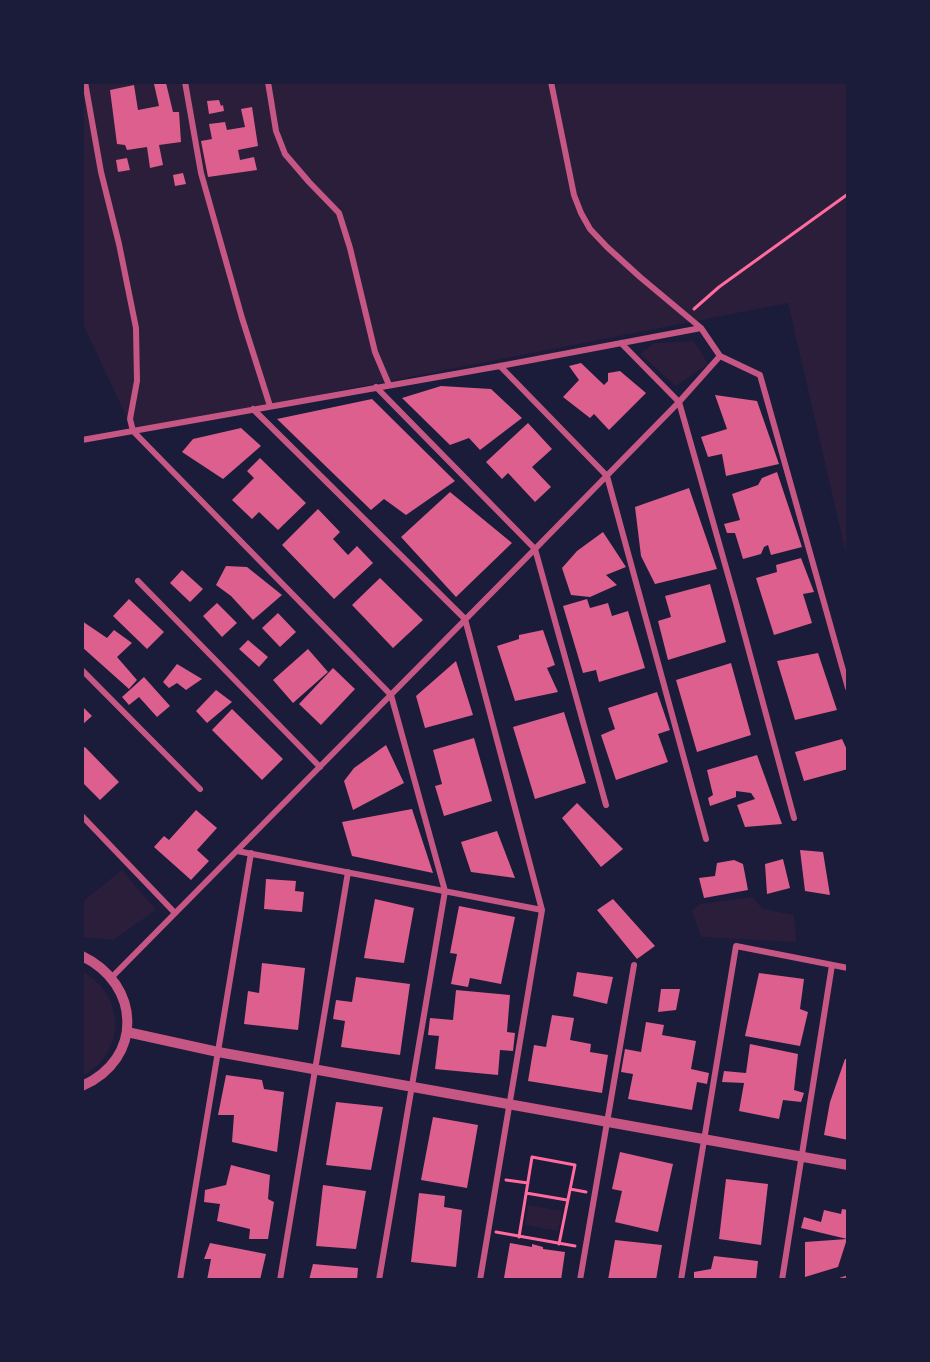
<!DOCTYPE html>
<html>
<head>
<meta charset="utf-8">
<style>
	body { margin:0 }
	#map { position:relative; width:930px; height:1362px; overflow:hidden; background:#1b1b3a; font-family:"Space Grotesk",sans-serif }
	canvas { display:block }
	.frame { position:absolute; inset:0; border:84px solid #1b1b3a; pointer-events:none }
</style>
</head>
<body>
<div id="map">
<canvas width="930" height="1362"></canvas>
<div class="frame"></div>
</div>
<script>
const c = document.querySelector('canvas').getContext('2d');
c.lineJoin = 'round';
function paint(path, color) { c.fillStyle = color; c.fill(path, 'evenodd'); }
function strokePath(path, color, width, dash) { c.strokeStyle = color; c.lineWidth = width; c.lineCap = dash ? 'butt' : 'round'; c.setLineDash(dash || []); c.stroke(path); }
paint(new Path2D(`
	M82 83H847V558L788 303 133 431 83 324Z
	M694 341 708 364 676 386 640 354 654 343Z
	M122 870 156 910 113 940 83 937V901Z
	M752 897 763 909 794 915 796 942 701 937 692 911 700 904Z
	M83 972C126 996 126 1052 83 1076Z
	M528 1205 562 1211 558 1231 525 1225Z`), '#2a1e3b');
paint(new Path2D(`
	M166 83 173 112H179L181 142 159 145 163 165 150 168 147 147 127 150 125 145 117 144 110 90 134 85 138 110 159 106 154 84Z
	M219 100 221 106 223 105 224 111 209 114 207 101Z
	M252 107 258 146 238 150 240 160 254 157 257 170 208 177 201 141 212 139 209 124 225 122 227 130 245 127 241 109Z
	M127 158 130 170 118 172 116 160Z
	M183 173 186 184 175 186 173 175Z
	M581 363 604 385 608 381V373L620 371 646 393 609 430 594 414 590 418 563 397 579 380 569 366Z
	M441 386 491 389 522 418 480 450 469 438 450 445 402 398Z
	M715 395 757 401 779 464 726 476 722 454 708 457 701 437 727 429Z
	M372 399 455 481 406 515 384 499 371 510 277 419Z
	M528 423 552 449 532 467 551 487 535 502 508 473 502 479 486 462Z
	M241 428 261 446 223 479 182 452 193 439Z
	M260 458 306 503 278 530 259 512 252 519 232 500 254 478 247 471Z
	M777 472 802 547 771 555 768 545 764 547 761 554 743 559 735 533H727L724 524 740 520 732 494 758 485 762 478Z
	M689 488 717 569 655 584 641 556 635 507Z
	M450 492 512 543 456 597 401 537Z
	M318 509 340 532 333 539 348 555 357 546 373 563 334 599 282 545Z
	M603 532 626 567 606 575 617 585 590 597 571 595 562 568 577 551Z
	M801 558 814 592 803 594 812 623 774 635 756 578 777 572 776 565Z
	M226 566 247 567 282 595 253 620 231 596 216 585Z
	M182 570 203 589 190 602 170 583Z
	M380 578 423 620 393 648 352 605Z
	M710 584 726 642 668 660 658 621 671 617 665 596Z
	M129 599 164 632 147 649 113 616Z
	M587 599 590 608 608 603 612 616 628 611 645 668 599 682 596 670 583 673 563 606Z
	M217 603 237 623 222 637 203 616Z
	M278 613 296 632 280 647 262 628Z
	M82 621 107 638 114 630 132 643 117 657 137 680 129 689 82 647Z
	M543 630 555 665 547 668 558 692 515 701 497 646 519 639V635Z
	M248 640 268 657 259 667 239 649Z
	M308 649 328 672 293 703 273 680Z
	M818 653 837 710 795 720 777 661Z
	M456 661 473 715 425 728 416 696Z
	M731 663 751 735 697 752 676 680Z
	M177 664 202 679 186 690 177 683 169 688 163 682Z
	M333 668 355 689 321 725 299 704Z
	M144 677 170 706 157 717 139 697 129 705 122 697Z
	M216 690 232 702 207 723 196 711Z
	M657 692 670 730 658 734 668 762 616 780 601 735 615 729 608 708Z
	M82 706 92 716 82 725Z
	M232 709 283 759 262 780 212 730Z
	M564 712 586 783 535 799 513 727Z
	M474 738 492 801 444 816 435 786 442 784 433 750Z
	M842 739 848 752V769L804 781 795 752Z
	M386 745 404 783 353 810 344 781 354 768Z
	M85 747 119 782 100 800 82 782V749Z
	M757 755 782 824 745 827 737 805 755 799 751 793 736 791V797L710 806 708 798 713 795 707 770Z
	M577 803 623 849 601 867 562 818Z
	M412 809 433 873 352 856 342 822Z
	M196 810 217 828 197 850 209 861 191 880 154 847 164 836 169 840Z
	M497 831 515 878 471 872 461 842Z
	M800 850 823 852 830 895 805 891Z
	M783 859 790 888 767 894 765 864Z
	M734 860 743 864 748 890 704 898 699 878 715 876 717 863Z
	M266 879 296 881 295 891 304 892 302 912 264 909Z
	M375 899 414 908 404 963 364 958Z
	M613 899 655 946 637 959 597 910Z
	M459 906 515 917 501 984 470 978 468 987 451 984 457 954 450 953Z
	M262 963 305 968 298 1030 244 1024 248 991 259 993Z
	M577 972 613 977 607 1004 573 996Z
	M759 973 804 979 800 1009 808 1012 800 1046 745 1036Z
	M356 977 410 984 400 1055 341 1047 345 1021 333 1019 336 1000 352 1002Z
	M661 989H680L676 1010 658 1012Z
	M456 990 510 995 507 1032 515 1033 513 1051 500 1050 498 1075 435 1069 439 1036 428 1035 430 1018 453 1020Z
	M552 1015 574 1018 570 1040 591 1044 590 1052 608 1055 602 1093 528 1081 534 1045 546 1047Z
	M646 1022 664 1025 662 1035 696 1041 691 1069 709 1073 707 1084 697 1082 692 1110 628 1099 633 1074 621 1072 625 1049 641 1052Z
	M750 1044 798 1054 794 1090 804 1093 801 1102 783 1100 779 1119 739 1111 744 1083 722 1082 724 1071 746 1073Z
	M845 1059H848V1140L824 1135 830 1102Z
	M226 1075 262 1080 264 1089 284 1092 277 1152 232 1142 234 1115H218Z
	M336 1102 383 1107 371 1170 326 1165Z
	M433 1117 478 1125 467 1188 421 1180Z
	M620 1152 673 1164 658 1232 615 1222 622 1191 612 1189Z
	M231 1165 270 1175 268 1199 274 1202 268 1239H249L250 1229 217 1221 220 1204 204 1202 205 1190 226 1185Z
	M726 1179 768 1184 761 1245 719 1239Z
	M323 1185 366 1191 356 1249 316 1246Z
	M419 1193 445 1196 444 1207 462 1210 456 1267 411 1262Z
	M842 1209 848 1210V1235L847 1239 838 1267 805 1277V1242L847 1239 801 1228 804 1217 821 1222 824 1210 841 1214Z
	M615 1240 662 1245 656 1280H608Z
	M210 1243 266 1254 260 1280H207L211 1259H204Z
	M510 1243 532 1247V1244L543 1247V1249L565 1252 561 1280H514L504 1278Z
	M714 1256 758 1261 756 1280H694V1272L711 1269Z
	M313 1264 358 1268 357 1280H309Z`), '#dd5f8e');
strokePath(new Path2D(`
	M694 309 719 287 848 194
	M506 1180 528 1183
	M570 1189 586 1192
	M526 1193 567 1200
	M496 1232 575 1246
	M519 1237 532 1157 575 1165 559 1244`), '#ff6b9d', 3);
strokePath(new Path2D(`
	M85 82 101 172 119 244 136 328 137 381 130 419 133 431 391 695 445 891 379 1280
	M185 82 201 173 242 318 270 406
	M268 82 276 131 285 154 309 182 339 213 350 248 375 352 389 385
	M551 82 574 195 581 213 590 229 607 247 640 277 701 328 720 356 760 375 848 688
	M621 343 679 402 736 603 794 818
	M500 366 607 476 706 839
	M376 387 535 549 606 805
	M253 409 465 619 542 910 480 1280
	M82 440 500 366 701 328
	M138 581 320 767
	M82 670 200 789
	M82 816 175 913
	M237 851 542 910
	M112 977 535 549 679 402 720 356
	M180 1280 251 853
	M280 1280 348 872
	M580 1280 634 965
	M681 1280 736 946 848 968
	M782 1280 832 965
	M842 1280 848 1278`), '#c65784', 6);
strokePath(new Path2D(`
	M82 956C141 984 144 1059 82 1086
	M127 1032 218 1052 848 1165`), '#c65784', 10);
</script>
</body>
</html>
